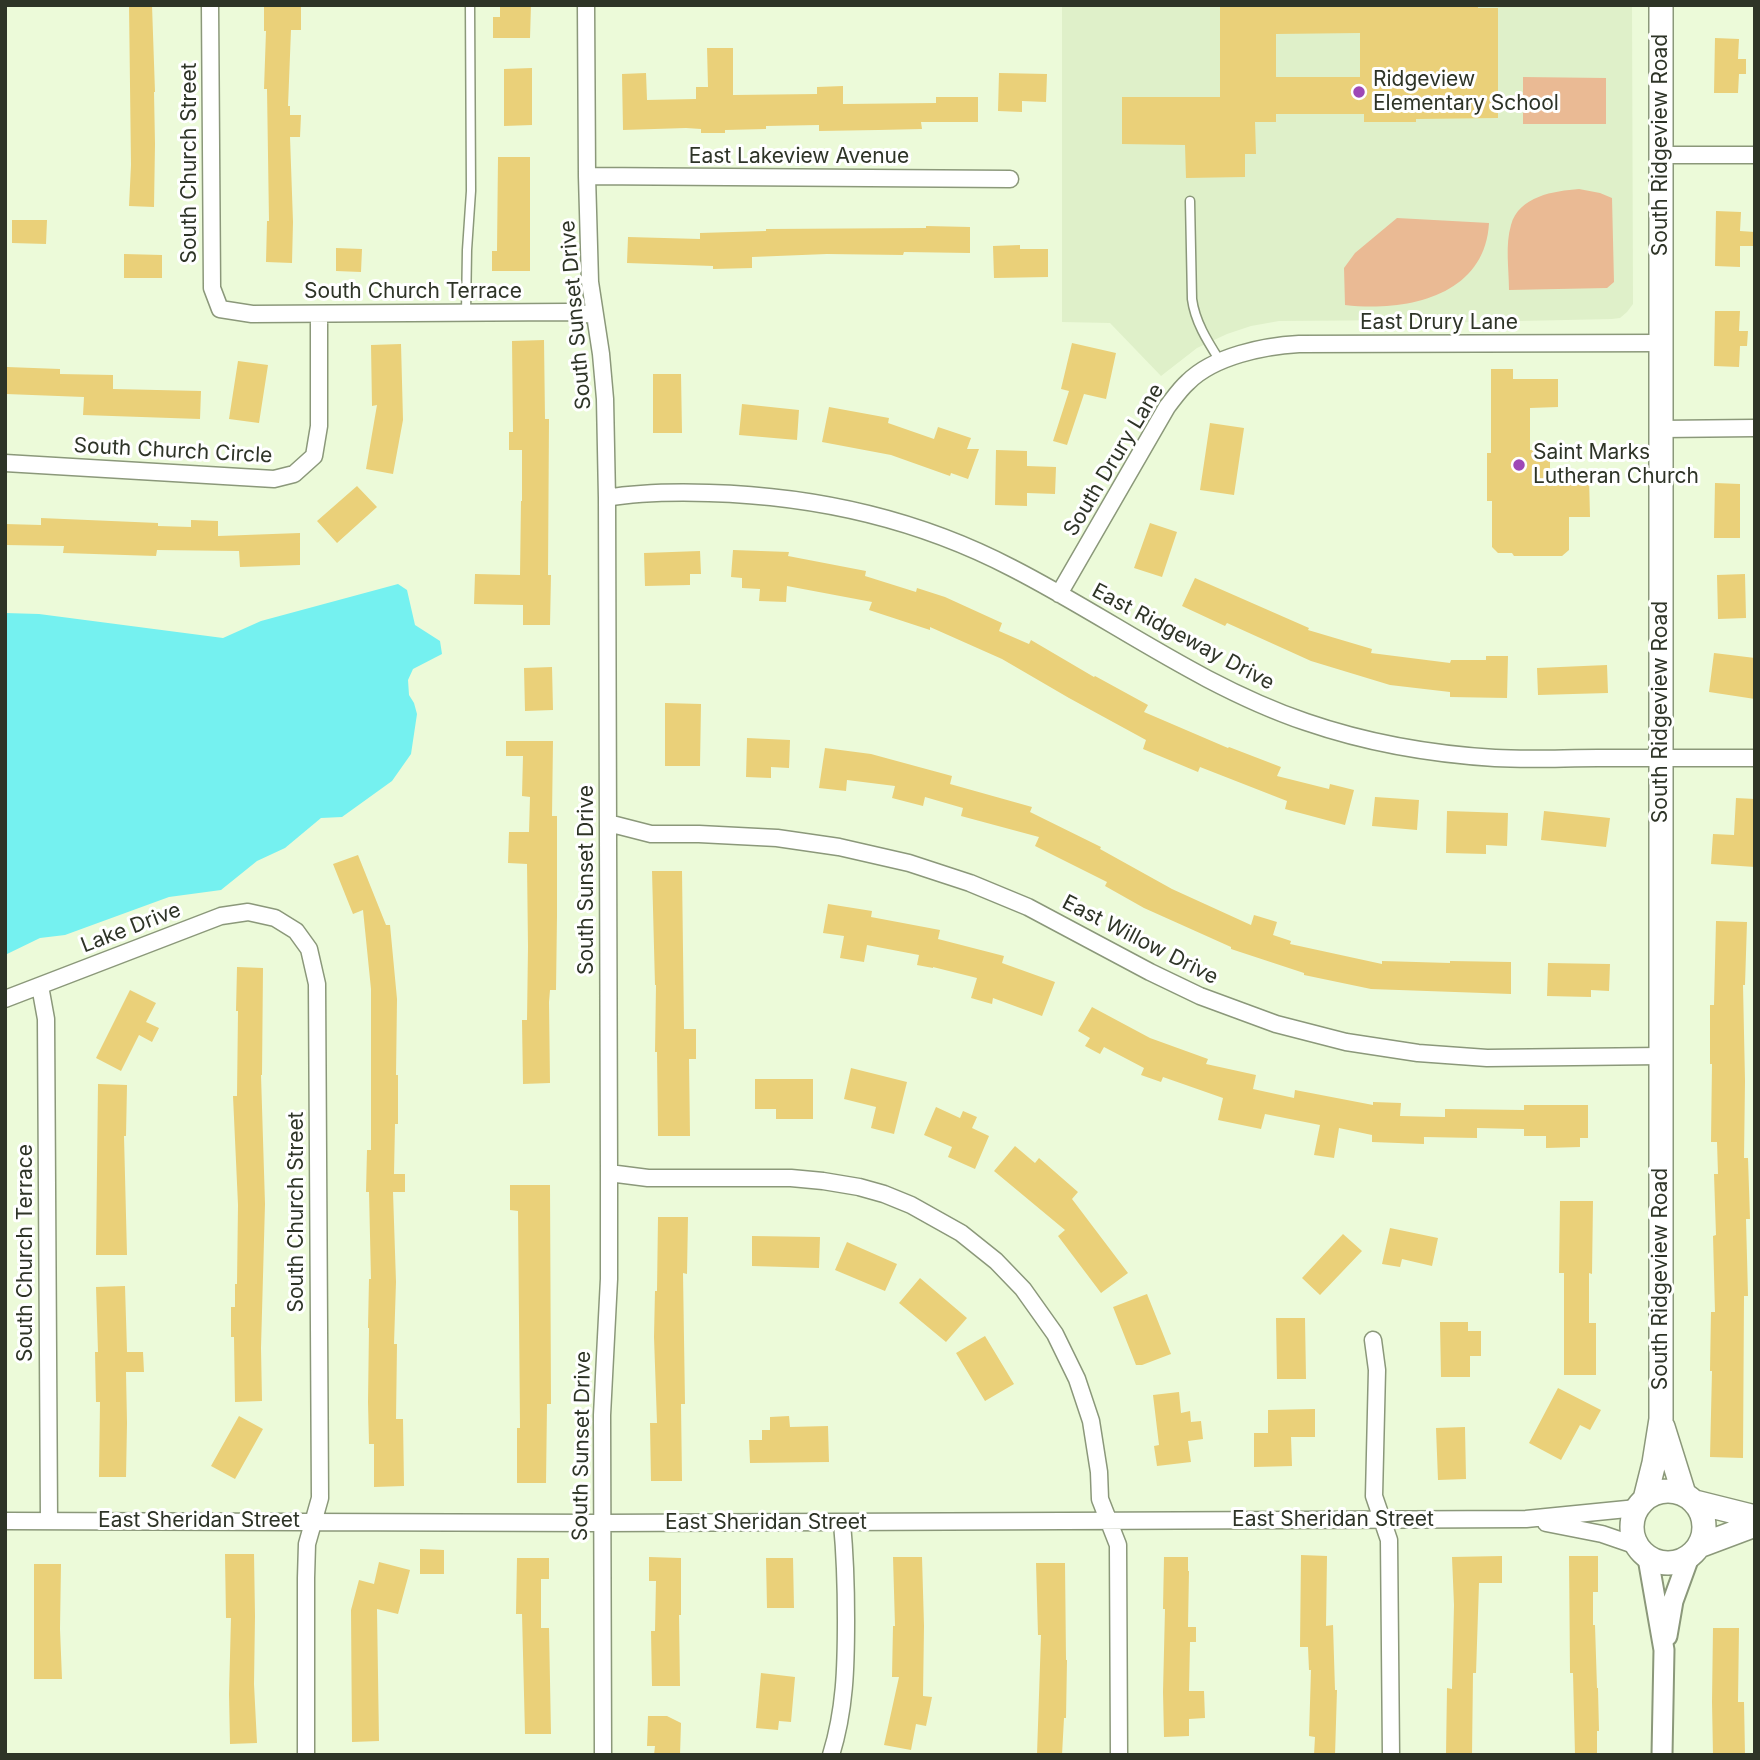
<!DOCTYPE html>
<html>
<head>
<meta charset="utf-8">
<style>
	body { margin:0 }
	#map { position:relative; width:1760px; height:1760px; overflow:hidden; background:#ecfad9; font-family:Inter,sans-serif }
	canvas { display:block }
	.frame { position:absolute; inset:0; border:7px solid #2e3427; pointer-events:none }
</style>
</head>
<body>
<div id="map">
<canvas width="1760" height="1760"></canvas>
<div class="frame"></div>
</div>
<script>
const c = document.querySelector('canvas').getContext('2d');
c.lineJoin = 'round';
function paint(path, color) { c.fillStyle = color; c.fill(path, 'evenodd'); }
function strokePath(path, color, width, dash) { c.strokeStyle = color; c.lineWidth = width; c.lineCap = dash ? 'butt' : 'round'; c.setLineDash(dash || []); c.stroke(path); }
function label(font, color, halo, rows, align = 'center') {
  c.font = font + ' Inter,sans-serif'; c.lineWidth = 6; c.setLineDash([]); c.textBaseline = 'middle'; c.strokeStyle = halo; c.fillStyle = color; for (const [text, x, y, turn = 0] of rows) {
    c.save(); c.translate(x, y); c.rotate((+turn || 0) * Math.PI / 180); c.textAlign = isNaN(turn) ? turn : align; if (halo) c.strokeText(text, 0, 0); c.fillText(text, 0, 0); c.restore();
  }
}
paint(new Path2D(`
	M1062 5H1632L1633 304 1627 312 1620 318 1612 319 1428 323 1411 320 1279 321 1251 326 1227 334 1197 348 1161 376 1110 323 1062 322Z`), '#dff0c9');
paint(new Path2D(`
	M1523 77 1606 78V124H1523Z
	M1579 189 1600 193 1612 198 1614 282 1607 288 1509 290C1509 269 1505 245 1511 225 1519 196 1554 191 1579 189Z
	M1397 218 1489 223C1485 297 1405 312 1345 305L1344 268 1355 253Z`), '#eaba94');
paint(new Path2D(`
	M398 584 407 590 415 625 440 641 442 654 413 669 408 680 409 695 414 703 417 714 411 754 392 781 342 817 321 818 285 848 257 861 221 890 169 897 65 935 40 938 5 955V613L39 614 223 638 261 621Z`), '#75f1f0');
paint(new Path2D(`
	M129 5H152L155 92H154L155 144 154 207 129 206 131 165Z
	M264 5H301V30H291L288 106H290V115H301L300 137H290L293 222 292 263 266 262 267 221H269L267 89H264L266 31H264Z
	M500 5H531L530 38H493V17H500Z
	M1220 5H1478V8H1498V118L1416 119V122H1364V114H1276V122H1255L1256 154H1245V177L1186 178 1185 145 1122 144V97H1220ZM1360 33V77H1276V34Z
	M1715 38 1739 39 1738 59H1746V74H1739L1738 93H1714Z
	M707 48H733V95L817 94V87L843 86V104L936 103V97H978V122H921L922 129 878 130 819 131V125L766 126V129L725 130V133H701V129L686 128 623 130 622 74 646 73 647 100 696 99V87H708Z
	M532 68V125L504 126V69Z
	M999 73 1047 74 1046 102 1022 101V112L998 111Z
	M498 157H530V271H492V251H497Z
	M1716 211 1741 212 1740 231 1755 232V246H1740V267L1715 266Z
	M12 220H47L46 244 12 243Z
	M926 226 970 227V253L904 252 903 255 827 254 752 257V268L713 269V266L627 263 628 237 700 239V233L766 231V229L926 228Z
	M1020 245V249H1048V277L994 278 993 246Z
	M336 248 362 249 361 272 336 271Z
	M124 254 162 255V278H124Z
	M1715 311H1740L1739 331H1748L1747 346H1740L1739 367 1714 366Z
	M544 340 545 419H549L548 575H551L550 625H523V605L474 604 475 574 520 575 521 501H522V450H509V432H513L512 341Z
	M1072 343 1116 353 1106 399 1084 394 1067 445 1053 441 1069 391 1061 389Z
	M401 344 403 420 393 474 366 469 377 405 372 406 371 345Z
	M238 361 268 365 259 423 229 419Z
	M7 367 60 369V374L113 375V389L201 391 200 419 83 415 84 397 6 394Z
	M1491 369H1513V379H1558V407L1530 408V450H1550V477L1589 476 1590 517H1569V550L1562 556H1514L1512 553H1498L1492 547V501H1487V453H1491Z
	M653 374H681L682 433H653Z
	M742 404 799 410 797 440 739 435Z
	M829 407 889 418 888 423 934 439 938 427 971 438 967 449H979L968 479 951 473 950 476 891 455 822 442Z
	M1210 423 1244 428 1234 495 1200 490Z
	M996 450 1027 451V466L1056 467 1055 494 1027 493V506L995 505Z
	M1715 483 1740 484V538H1714Z
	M357 486 377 507 337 543 317 521Z
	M41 518 158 523V526L191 527V520L218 521V536L300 533V565L240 567 239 551 157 550 156 556 63 553 64 546 5 545V524L41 525Z
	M1150 523 1177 532 1162 577 1134 568Z
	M733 550 789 552 788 556 866 571 865 576 916 592 917 588 945 597 1002 623 999 631 1029 644 1031 640 1094 677 1095 676 1148 705 1144 712 1228 748 1229 747 1281 767 1277 776 1329 789 1330 784 1354 790 1345 825 1285 809 1287 801 1200 767 1198 772 1143 749 1146 740 1069 698 1002 659 930 627V630L869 610 872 602 787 586 786 602 759 601 760 589 742 588V578L731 577Z
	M700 551 701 574H690V585L645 586 644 553Z
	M1745 574 1746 618 1718 619 1717 575Z
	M1195 578 1309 628 1308 630 1372 649 1371 653 1450 663 1451 660H1486V656H1508L1507 698 1450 697V692L1390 685 1311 661 1227 623 1225 626 1182 606Z
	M1714 653 1755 658V699L1709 692Z
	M1607 665 1608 693 1538 695 1537 668Z
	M552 667 553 710 525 711 524 668Z
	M665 703 701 704 700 766H665Z
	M747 738 790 740 789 768 771 767V778L746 777Z
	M506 741H553L552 816H557V916L556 990H550L549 1002 550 1083 523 1084 522 1020H527L528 947 527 864 508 863 509 832H529L530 797 522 796 523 756H506Z
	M825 748 871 754 952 776 950 784 1032 807 1030 812 1101 847 1100 849 1172 889 1251 925 1254 915 1277 922 1273 935 1291 941 1290 944 1382 964V961L1450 963V961L1511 962V994L1371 989 1304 975V973L1231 949V947L1144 908 1105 886 1107 882 1035 846 1039 837 961 816 963 808 925 797 923 806 892 798 895 786 847 780 846 791 819 788Z
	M1375 797 1419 800 1417 830 1372 826Z
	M1736 798 1755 799V867L1711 864 1713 834 1734 835Z
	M1447 811 1508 813 1507 846 1486 845V854L1446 853Z
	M1544 811 1610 818 1606 847 1541 840Z
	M358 855 386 925H390L397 999 396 1075H398V1124H395L394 1174H405V1192H393L396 1282 394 1344H397L396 1419H403L404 1486 374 1487V1444H369L368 1402 369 1328H368L369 1279H371L369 1192H366L367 1150H371V989L363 910 353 914 333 864Z
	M652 871H682L684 1029H696V1059H689L690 1136H658L657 1052H655L656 985H655Z
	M828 904 872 911 871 917 940 930 938 939 1004 956 1002 963 1055 982 1042 1016 993 998 992 1004 971 998 977 978 933 967V968L917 965 919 955 867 945 864 962 840 958 844 936 823 933Z
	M1716 921 1747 922 1745 985H1743L1745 1081 1744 1158H1748L1750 1219H1746L1748 1296H1744L1743 1458 1710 1457 1712 1371H1710L1711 1312H1715L1713 1236 1716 1235 1714 1174H1718L1717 1142H1711L1712 1064H1710V1005H1714Z
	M1548 963 1610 964 1609 991 1591 990V997L1547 996Z
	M237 967 263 968 262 1075H261L265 1204 261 1348 262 1401 235 1402 234 1337H231V1307H235V1284H237L238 1205 233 1096H237L238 1011H236Z
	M130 990 156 1003 146 1022 159 1028 152 1042 139 1035 121 1071 96 1058Z
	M1092 1007 1150 1038 1208 1059 1206 1064 1256 1075 1253 1089 1294 1098 1295 1090 1373 1105V1102L1401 1103 1400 1116 1445 1117V1109L1524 1110V1105H1588V1138H1580V1147L1546 1148V1136H1524V1129L1477 1128V1138L1424 1137V1144L1372 1142V1135L1339 1128 1334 1158 1314 1155 1320 1125 1265 1114 1261 1129 1218 1120 1223 1098 1163 1077 1161 1082 1141 1075 1144 1068 1104 1047 1100 1054 1085 1046 1090 1038 1078 1031Z
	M851 1068 907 1082 894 1134 871 1128 876 1107 844 1099Z
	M755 1079H813V1119H776V1109H755Z
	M98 1084 127 1085 126 1136H124L127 1255H96Z
	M936 1107 960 1118 963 1111 977 1117 972 1128 989 1136 975 1169 948 1157 952 1147 924 1135Z
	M1015 1146 1035 1163 1039 1158 1078 1192 1072 1199 1128 1273 1101 1293 1058 1236 1065 1230 994 1171Z
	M510 1185H550L551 1404H547L546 1483H517V1428H520L518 1211 510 1210Z
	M1560 1201H1593L1592 1274 1589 1273V1323H1596V1375H1564V1273H1559Z
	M658 1217H688L687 1274 683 1273 685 1404H681L682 1481H651L650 1423H657L654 1337 655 1291H657Z
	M1390 1228 1438 1238 1432 1266 1402 1259 1400 1267 1382 1264Z
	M1343 1234 1362 1251 1320 1295 1302 1278Z
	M752 1236 820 1237 819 1268 752 1266Z
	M847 1242 897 1264 885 1291 835 1270Z
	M920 1278 967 1318 946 1342 899 1303Z
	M125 1286 127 1352H143L144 1372H126L127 1423 126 1477H99L100 1402H96L95 1352H98L96 1287Z
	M1147 1294 1171 1354 1142 1365H1136L1113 1307Z
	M1276 1318H1305L1306 1379H1277Z
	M1440 1322H1468V1331H1481V1356H1470V1377H1441Z
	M985 1336 1014 1384 985 1401 956 1353Z
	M1558 1388 1601 1410 1590 1430 1580 1425 1561 1460 1529 1443Z
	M1179 1392 1181 1413 1190 1411 1191 1422 1201 1421 1203 1439 1188 1441 1191 1462 1157 1466 1154 1446 1159 1445 1153 1395Z
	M1315 1409V1437H1291L1292 1466 1254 1467V1433H1268V1410Z
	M239 1416 263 1429 235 1479 211 1466Z
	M789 1416 790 1427 828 1426 829 1462 750 1463 749 1440H762V1430H770V1417Z
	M1465 1427 1466 1479 1438 1480 1436 1428Z
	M420 1549 444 1550V1574H420Z
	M225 1554H254L255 1616 254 1684 257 1743 230 1744 229 1694 231 1618H226Z
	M1301 1555 1327 1556 1326 1626 1333 1625 1335 1690H1337L1335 1755H1314L1315 1737 1309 1736 1311 1670H1309L1308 1647H1300Z
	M1502 1556V1583H1479L1476 1673H1473L1472 1755H1446L1447 1688 1452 1689 1454 1605 1452 1557Z
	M1569 1556H1598V1592H1593V1625H1595L1597 1688H1598L1599 1731H1597V1755H1575L1573 1673H1570Z
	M649 1557 681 1558V1615H679L680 1686H652L651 1631H655L656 1581H649Z
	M893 1557H922L924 1626 923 1696 932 1697 926 1726 916 1724 911 1750 884 1745 899 1677H892L893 1626H895Z
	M1164 1557H1188V1571H1189L1188 1627H1196V1642H1190L1189 1691H1204L1205 1718 1189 1719V1736L1164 1737 1163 1692 1165 1609H1163Z
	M517 1558H549V1579H541V1628H549L551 1734H525L522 1614H516Z
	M766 1558H793L794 1608H767Z
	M379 1562 410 1570 398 1614 377 1609 379 1741 352 1742 351 1610 359 1580 374 1584Z
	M1036 1563H1065L1066 1660H1067L1066 1718H1064L1062 1755H1037L1041 1635H1038Z
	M34 1564H61L60 1629 62 1679H34Z
	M1713 1628H1739L1738 1702H1744L1745 1755H1713L1712 1702Z
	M761 1673 795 1677 791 1722 779 1721 778 1730 756 1728Z
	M648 1716H667L681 1723 680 1755H654L655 1746H647Z`), '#ead079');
const service = new Path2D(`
	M1190 201 1192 299C1195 322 1208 342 1220 361
	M466 313 467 250 471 191 470 5`);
const minor = new Path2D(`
	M210 5 212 288 220 309 252 314 568 312 595 315
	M586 5 587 176 590 282 601 354 605 399 607 498 609 1173V1279L602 1415 603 1755
	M1660 155H1755
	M587 176 1010 179
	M1661 429 1755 428
	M5 463 274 479 294 474 314 456 319 426V314
	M607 498C641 492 675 492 709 493 814 496 918 519 1012 568 1110 618 1200 686 1306 722 1367 743 1430 754 1495 758 1529 760 1564 758 1598 758 1650 758 1702 758 1755 758
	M1059 594 1167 407C1174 398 1180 389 1188 382 1214 356 1264 346 1299 344L1661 343
	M608 823 651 834H699L777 838 839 847 909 863 970 883 1028 907 1150 972 1200 996 1276 1024 1346 1042 1418 1053 1487 1058 1661 1056
	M40 986 46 1019 49 1520
	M5 999 221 916 248 912 275 918 296 931 309 949 317 984 320 1498 307 1544 306 1578V1755
	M609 1173 648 1178H791L823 1181 859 1187 884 1194 911 1205 961 1233 996 1261 1023 1289 1055 1334 1077 1379 1091 1421 1099 1472 1100 1499 1118 1545 1119 1755
	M1373 1340 1377 1370 1374 1496 1389 1540 1391 1755
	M5 1521 601 1523 1526 1519 1637 1508
	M1546 1523 1602 1534 1637 1546
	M831 1755C845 1710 846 1667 846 1620 846 1587 845 1555 842 1523`);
const tertiary = new Path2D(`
	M1648 1558 1664 1650 1662 1755
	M1667 1636 1673 1601 1689 1557`);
const secondary = new Path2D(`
	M1663 1427 1684 1494
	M1632 1527a36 36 0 1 1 72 0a36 36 0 1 1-72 0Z
	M1645 1499 1654 1463 1661 1419V5
	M1695 1502 1755 1517
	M1699 1546 1755 1525`);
strokePath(service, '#8b987a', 11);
strokePath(minor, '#8b987a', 19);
strokePath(tertiary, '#8b987a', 23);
strokePath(secondary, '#8b987a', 26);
strokePath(service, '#fff', 8);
strokePath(minor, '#fff', 16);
strokePath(tertiary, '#fff', 19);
strokePath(secondary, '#fff', 23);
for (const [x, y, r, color] of [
	[1359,92,7,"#9e48b6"],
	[1519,465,7,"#9e48b6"]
]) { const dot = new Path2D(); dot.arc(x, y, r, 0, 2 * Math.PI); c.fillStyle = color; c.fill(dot); strokePath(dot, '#fff', 2.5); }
label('21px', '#2e3427', '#fff', [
	["Ridgeview",1373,80],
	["Elementary School",1373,104],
	["Saint Marks",1533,453],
	["Lutheran Church",1533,477]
], 'left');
label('21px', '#2e3427', '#fff', [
	["South Ridgeview Road",1661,145,-90],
	["East Lakeview Avenue",799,157],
	["South Church Street",190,163,-90],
	["South Church Terrace",413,292],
	["South Sunset Drive",576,315,-95],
	["East Drury Lane",1439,323],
	["South Church Circle",173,451,3],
	["South Drury Lane",1114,460,-59],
	["East Ridgeway Drive",1183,637,28],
	["South Ridgeview Road",1661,712,-90],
	["South Sunset Drive",587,880,-90],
	["Lake Drive",131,928,-21],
	["East Willow Drive",1140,940,27],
	["South Church Street",297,1212,-90],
	["South Church Terrace",26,1253,-90],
	["South Ridgeview Road",1661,1279,-90],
	["South Sunset Drive",582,1446,-89],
	["East Sheridan Street",1333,1520],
	["East Sheridan Street",199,1521],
	["East Sheridan Street",766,1523]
]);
</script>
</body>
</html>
